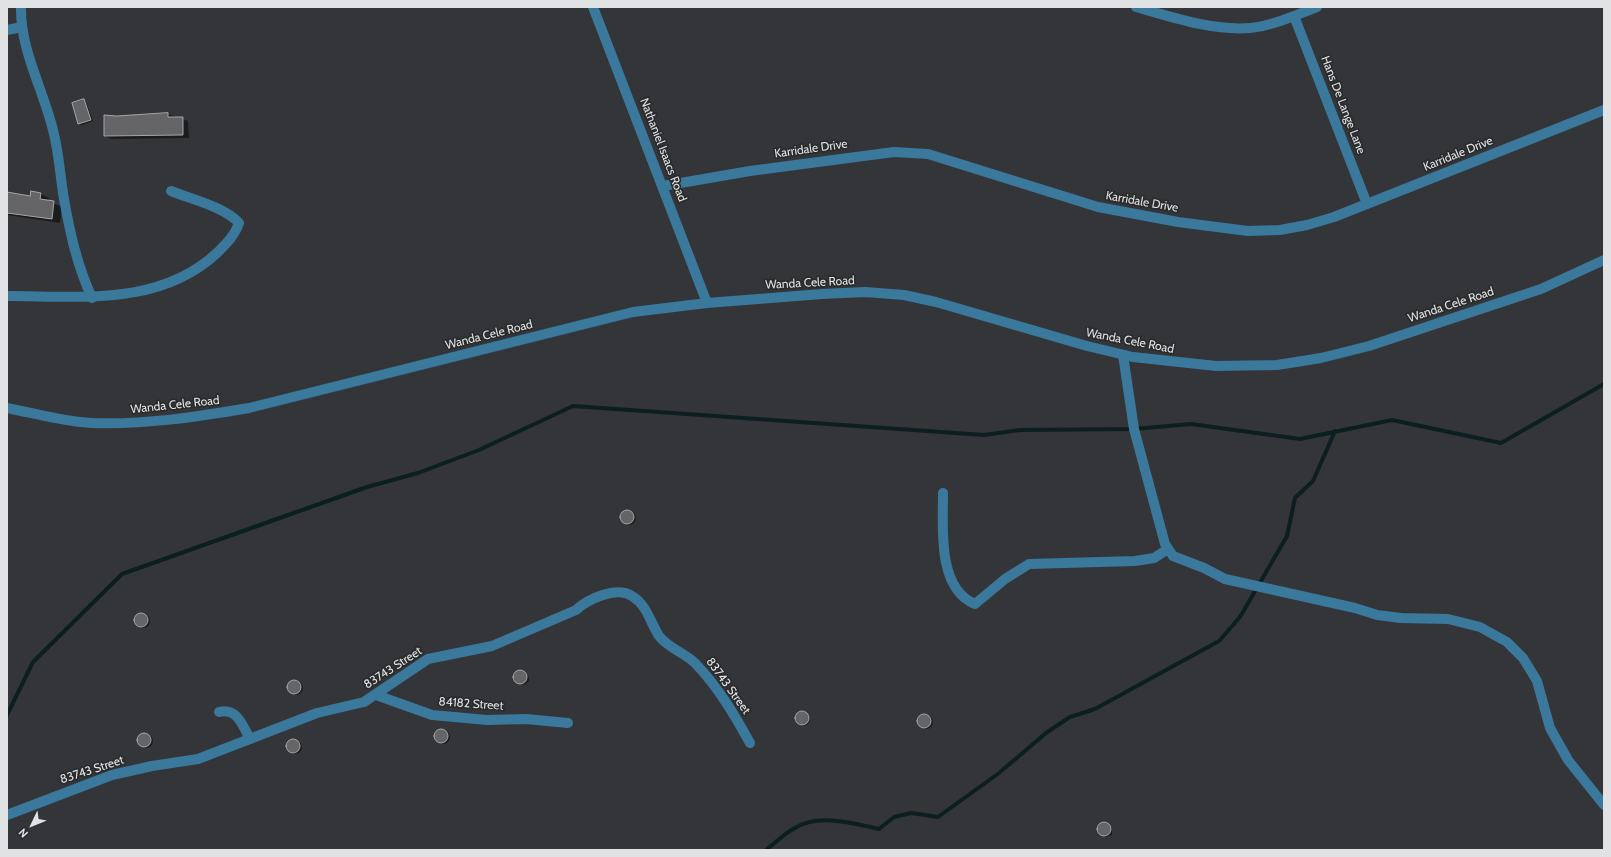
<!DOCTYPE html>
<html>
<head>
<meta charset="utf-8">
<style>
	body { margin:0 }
	#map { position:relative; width:1611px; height:857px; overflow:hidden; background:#343538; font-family:Cabin,sans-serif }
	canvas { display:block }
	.frame { position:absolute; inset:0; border:8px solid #e1e2e3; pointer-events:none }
	.north { position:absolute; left:12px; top:805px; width:40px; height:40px; -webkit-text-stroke:3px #2a2b2d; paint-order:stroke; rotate:227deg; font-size:11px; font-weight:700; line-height:16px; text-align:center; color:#e1e2e3 }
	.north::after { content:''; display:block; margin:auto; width:14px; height:18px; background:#e1e2e3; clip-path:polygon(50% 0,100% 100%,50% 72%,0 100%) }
</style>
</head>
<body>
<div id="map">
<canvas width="1611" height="857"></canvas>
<div class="frame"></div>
<div class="north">N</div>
</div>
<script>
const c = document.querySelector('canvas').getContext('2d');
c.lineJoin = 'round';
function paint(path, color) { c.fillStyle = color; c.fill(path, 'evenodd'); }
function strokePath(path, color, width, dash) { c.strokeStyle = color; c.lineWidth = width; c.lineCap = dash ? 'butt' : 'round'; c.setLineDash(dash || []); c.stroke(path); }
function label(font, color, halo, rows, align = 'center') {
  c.font = font + ' Cabin,sans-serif'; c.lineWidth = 3.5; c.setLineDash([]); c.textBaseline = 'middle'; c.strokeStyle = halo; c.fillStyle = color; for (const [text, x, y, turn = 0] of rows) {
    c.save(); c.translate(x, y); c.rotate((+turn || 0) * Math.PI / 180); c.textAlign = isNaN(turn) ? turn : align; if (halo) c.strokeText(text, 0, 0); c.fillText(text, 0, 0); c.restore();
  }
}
paint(new Path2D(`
	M84 100 86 102 93 121 82 125 79 124Z
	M168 114 188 121 189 138 111 139 105 136 116 117Z
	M7 193 31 197 41 194 49 198 48 201 62 207 60 223 7 215Z
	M622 518a7 7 0 1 1 14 0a7 7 0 1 1-14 0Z
	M136 621a7 7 0 1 1 14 0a7 7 0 1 1-14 0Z
	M520 671 529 677V681L524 685 516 681 515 674Z
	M289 688a7 7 0 1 1 14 0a7 7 0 1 1-14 0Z
	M796 719a7 7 0 1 1 14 0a7 7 0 1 1-14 0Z
	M919 722a7 7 0 1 1 14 0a7 7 0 1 1-14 0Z
	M436 737a7 7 0 1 1 14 0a7 7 0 1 1-14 0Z
	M139 741a7 7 0 1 1 14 0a7 7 0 1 1-14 0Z
	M288 747a7 7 0 1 1 14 0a7 7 0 1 1-14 0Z
	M1104 823 1112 828V835L1106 837 1100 833 1099 826Z`), '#0007');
strokePath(new Path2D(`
	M7 715 33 662 122 574 367 487 418 473 479 450 573 406 984 435 1020 430 1134 429 1191 424 1300 439 1392 420 1501 443 1604 384
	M766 850C775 843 783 835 793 829 818 813 852 823 879 829L894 817 911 813 938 817 999 773 1046 733 1070 717 1095 709 1219 641 1240 617 1287 536 1295 498 1313 481 1335 431`), '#0b1f21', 4);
const building = new Path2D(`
	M84 99 91 120 78 124 72 103Z
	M168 113V117H183V135L104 136V115L116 116Z
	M31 191 41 193 40 199 54 201 52 219 7 213V192L30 196Z
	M620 517a7 7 0 1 1 14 0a7 7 0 1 1-14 0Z
	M134 620a7 7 0 1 1 14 0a7 7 0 1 1-14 0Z
	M513 677a7 7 0 1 1 14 0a7 7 0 1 1-14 0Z
	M287 687a7 7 0 1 1 14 0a7 7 0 1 1-14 0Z
	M795 718a7 7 0 1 1 14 0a7 7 0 1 1-14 0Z
	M917 721a7 7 0 1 1 14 0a7 7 0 1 1-14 0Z
	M434 736a7 7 0 1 1 14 0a7 7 0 1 1-14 0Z
	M137 740a7 7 0 1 1 14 0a7 7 0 1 1-14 0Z
	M286 746a7 7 0 1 1 14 0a7 7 0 1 1-14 0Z
	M1097 829a7 7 0 1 1 14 0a7 7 0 1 1-14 0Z`);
paint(building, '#656467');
strokePath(building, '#a6a5a8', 1);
strokePath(new Path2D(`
	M21 7C20 49 43 89 53 130 59 152 60 176 64 199 70 233 77 265 92 298
	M593 7 707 303
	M1136 7C1172 17 1212 31 1250 28 1271 26 1297 15 1317 7
	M1294 16 1367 204
	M7 30 22 27
	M663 186 750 171 894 152 928 154 1098 207 1178 222 1248 231 1280 230 1307 225 1334 217 1604 110
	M7 296C79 296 160 307 218 252 227 243 235 235 239 223 225 207 191 199 171 191
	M1123 355 1134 429 1165 544 1173 556 1204 568 1225 579 1355 608 1377 615 1401 618 1448 619 1480 627 1507 642 1523 658 1537 681 1550 728 1568 760 1604 805
	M7 408C34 413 64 422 91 423 144 425 196 417 249 408L633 312 707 303 822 294 865 292 904 295 936 302 1087 346 1133 357 1216 366 1277 365 1321 358 1369 346 1541 289 1604 260
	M943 493C943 527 937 589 975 604L1005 579 1029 564 1135 561 1154 558 1168 549
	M376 695 432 715 487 720 526 719 568 723
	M219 712C237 707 243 726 250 739
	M7 815 112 775 152 766 198 759 317 713 364 702 428 659 492 646 576 610C588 599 616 586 632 596 647 605 650 622 659 636 668 648 685 653 695 663 718 687 734 714 750 743`), '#3a789c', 10);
label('12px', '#e1e2e3', '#2a2b2d', [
	["Hans De Lange Lane",1343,105,69],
	["Karridale Drive",811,149,-8],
	["Nathaniel Isaacs Road",663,150,69],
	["Karridale Drive",1458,154,-22],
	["Karridale Drive",1142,202,10],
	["Wanda Cele Road",810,283,-3],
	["Wanda Cele Road",1451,305,-18],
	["Wanda Cele Road",489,335,-14],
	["Wanda Cele Road",1130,341,11],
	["Wanda Cele Road",175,405,-6],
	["83743 Street",393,668,-33],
	["83743 Street",728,686,54],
	["84182 Street",471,704,4],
	["83743 Street",92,770,-18]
]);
</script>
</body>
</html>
